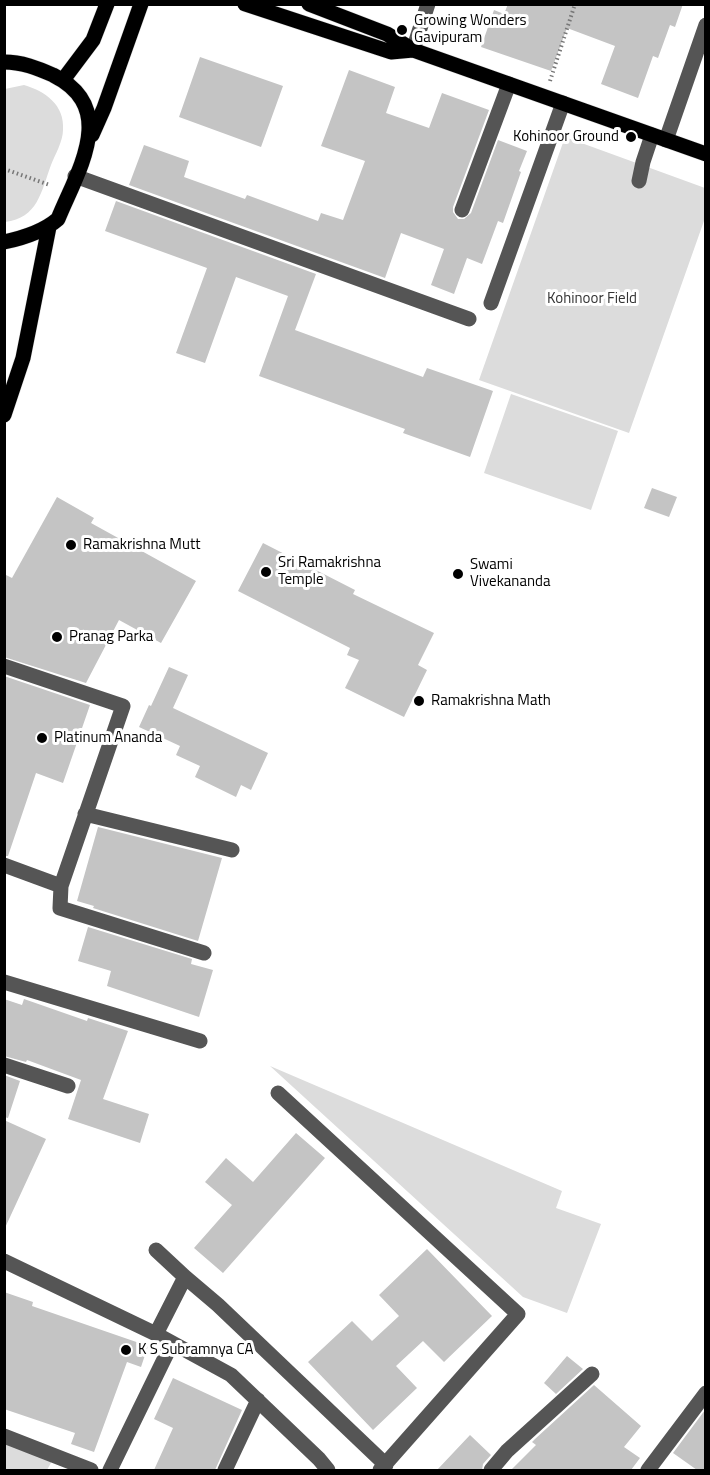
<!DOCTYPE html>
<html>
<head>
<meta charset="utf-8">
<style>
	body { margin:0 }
	#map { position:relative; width:710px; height:1475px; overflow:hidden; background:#fff; font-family:"Titillium Web",sans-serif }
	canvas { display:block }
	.frame { position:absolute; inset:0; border:6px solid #000; pointer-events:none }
</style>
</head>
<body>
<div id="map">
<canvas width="710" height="1475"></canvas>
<div class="frame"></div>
</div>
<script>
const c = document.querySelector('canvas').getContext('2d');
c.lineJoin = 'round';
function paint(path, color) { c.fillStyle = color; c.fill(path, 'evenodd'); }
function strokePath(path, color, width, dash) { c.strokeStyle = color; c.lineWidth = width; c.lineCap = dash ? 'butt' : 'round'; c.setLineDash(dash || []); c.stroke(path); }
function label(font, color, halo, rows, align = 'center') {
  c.font = font + ' "Titillium Web",sans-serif'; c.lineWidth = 6; c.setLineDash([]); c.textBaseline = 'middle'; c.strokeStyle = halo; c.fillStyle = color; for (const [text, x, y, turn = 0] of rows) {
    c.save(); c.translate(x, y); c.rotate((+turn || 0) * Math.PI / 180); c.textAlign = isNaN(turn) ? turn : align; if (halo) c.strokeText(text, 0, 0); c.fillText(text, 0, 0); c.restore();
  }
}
paint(new Path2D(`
	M24 85C45 91 65 105 63 130 63 141 55 155 51 165 41 192 38 218 5 222V89Z
	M565 137 705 188V218L629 433 479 380Z
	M511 394 618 431 591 510 484 473Z
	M270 1066 562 1191 556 1208 601 1224 567 1313 523 1297Z
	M4 1443 52 1461 47 1470H5Z`), '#dcdcdc');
paint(new Path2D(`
	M508 4H683L675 27 670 25 658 58 653 56 638 98 601 84 615 46 567 28 551 71 481 47 494 10 504 14Z
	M200 57 283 86 261 147 179 117Z
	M349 70 395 87 386 113 429 128 442 93 489 110 453 207V212L458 219H464L471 213 498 140 527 151 519 171 521 172 503 223 498 221 482 264 467 258 454 294 431 285 444 249 401 233 385 278 129 185 144 145 189 161 184 177 245 199 247 195 318 221 321 213 343 220 365 161 321 146Z
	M116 201 316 274 295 330 423 377 427 368 493 391 470 457 403 433 405 429 259 376 288 296 236 277 205 363 176 353 207 268 105 231Z
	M652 488 677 497 669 517 644 508Z
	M57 497 94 518 91 523 196 581 161 643 119 620 86 683 4 657V574L12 578Z
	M263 543 355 590 353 594 434 633 418 665 427 670 404 717 345 688 359 660 347 655 350 648 238 591Z
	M169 667 188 675 173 708 268 753 251 790 241 785 236 797 195 777 200 766 176 755 180 746 139 727 149 705 151 706Z
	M4 676 90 705 63 783 36 773 8 856H4Z
	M98 827 222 858 198 941 93 908 94 906 77 901Z
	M88 927 192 959 191 964 213 970 199 1017 107 986 111 971 78 961Z
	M4 999 22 1005 24 999 87 1021 88 1018 128 1031 103 1099 149 1114 140 1143 68 1119 81 1080 27 1060 26 1062 4 1056Z
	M4 1075 20 1081 8 1118 4 1117Z
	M4 1120 46 1139 4 1230Z
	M296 1133 325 1158 223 1273 194 1248 232 1205 205 1182 226 1158 253 1182Z
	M427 1249 492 1316 444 1362 423 1341 396 1366 417 1388 373 1430 308 1362 352 1321 372 1341 399 1316 379 1295Z
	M4 1292 33 1302 32 1306 148 1346 141 1367 127 1362 94 1452 71 1444 75 1433 4 1409Z
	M567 1356 583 1369 556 1394 544 1383Z
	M173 1378 242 1410 215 1470H154L173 1428 154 1419Z
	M594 1385 641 1426 624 1447 640 1458 631 1470H511L536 1445 532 1442 535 1439Z
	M705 1410V1470H697L673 1453Z
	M470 1435 491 1455 483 1464 482 1470H437Z`), '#c4c4c4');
const major = new Path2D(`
	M245 4 391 52 413 50
	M309 4 387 34 413 50 706 154
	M4 62C22 62 37 68 53 75 119 108 78 170 58 219 43 232 23 238 4 242
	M63 80 93 40 107 4
	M92 135 104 108 141 4
	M4 415 23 358 49 227`);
strokePath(major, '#dbdbdb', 16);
strokePath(new Path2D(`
	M550 81 575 4
	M4 169 50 185`), '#777', 4, [1.5, 3]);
strokePath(new Path2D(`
	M413 50 428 4
	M666 140 706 25
	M75 176 469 319
	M639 181 643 162 652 135
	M462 210 509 84
	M491 303 563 103
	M4 666 123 706 61 886 60 908 204 953
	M85 814 232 850
	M4 865 61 886
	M4 982 200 1041
	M4 1065 68 1086
	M278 1093 518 1314 380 1470
	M156 1250 185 1277 156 1334
	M4 1261 156 1334 231 1375 319 1459 328 1470
	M185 1277 218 1305 386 1465
	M4 1436 91 1470
	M110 1470 172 1343
	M225 1470 258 1400
	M491 1470 507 1451 592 1374
	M648 1470 706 1393`), '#555', 15);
strokePath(major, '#000', 15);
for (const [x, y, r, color] of [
	[402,30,6,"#000"],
	[631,137,6,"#000"],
	[71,545,6,"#000"],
	[266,572,6,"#000"],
	[458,574,6,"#000"],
	[57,637,6,"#000"],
	[419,701,6,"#000"],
	[42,738,6,"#000"],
	[126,1350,6,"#000"]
]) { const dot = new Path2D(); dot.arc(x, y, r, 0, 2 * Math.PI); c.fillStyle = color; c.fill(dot); strokePath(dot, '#fff', 2); }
label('15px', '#000', '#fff', [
	["Growing Wonders",414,21],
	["Gavipuram",414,38],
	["Kohinoor Ground",619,137,"right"],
	["Ramakrishna Mutt",83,545],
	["Sri Ramakrishna",278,563],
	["Temple",278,580],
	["Swami",470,565],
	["Vivekananda",470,582],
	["Pranag Parka",69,637],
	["Ramakrishna Math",431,701],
	["Platinum Ananda",54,738],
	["K S Subramnya CA",138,1350]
], 'left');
label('15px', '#333', '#fff', [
	["Kohinoor Field",592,299]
]);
</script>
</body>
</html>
